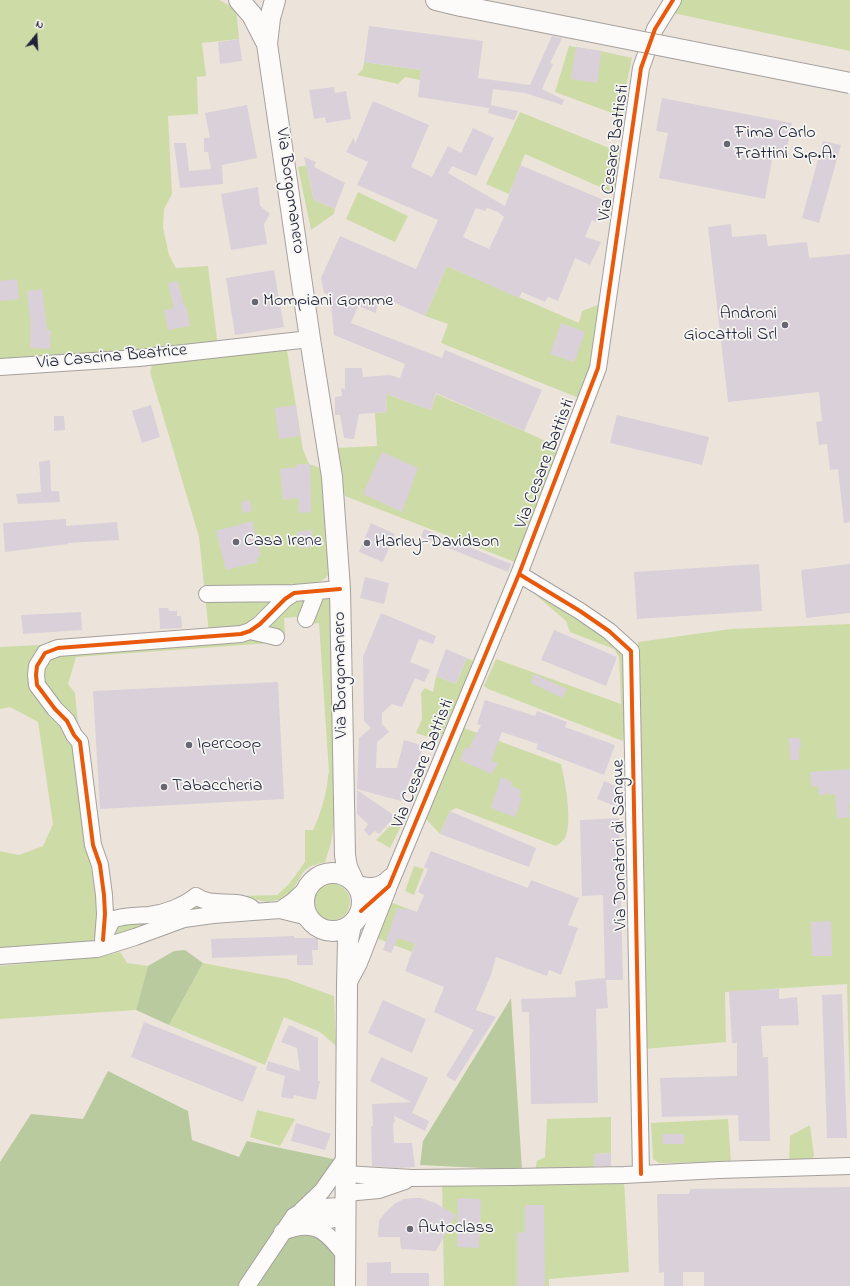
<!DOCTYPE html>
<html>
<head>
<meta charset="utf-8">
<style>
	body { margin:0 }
	#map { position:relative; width:850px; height:1286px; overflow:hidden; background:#ece4da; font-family:"Indie Flower",sans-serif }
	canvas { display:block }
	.north { position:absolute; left:16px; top:16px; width:40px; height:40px; -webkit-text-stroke:3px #f6f6f2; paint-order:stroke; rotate:18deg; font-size:11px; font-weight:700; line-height:16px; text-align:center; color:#22223b }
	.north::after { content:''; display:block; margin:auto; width:14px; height:18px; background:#22223b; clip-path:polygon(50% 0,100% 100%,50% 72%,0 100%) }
</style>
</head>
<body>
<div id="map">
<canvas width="850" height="1286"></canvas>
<div class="north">N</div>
</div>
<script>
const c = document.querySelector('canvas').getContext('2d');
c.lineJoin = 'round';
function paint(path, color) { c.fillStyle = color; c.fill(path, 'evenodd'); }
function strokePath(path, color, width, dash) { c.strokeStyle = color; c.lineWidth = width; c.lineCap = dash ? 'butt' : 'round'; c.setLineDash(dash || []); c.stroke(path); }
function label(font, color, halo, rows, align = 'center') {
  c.font = font + ' "Indie Flower",sans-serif'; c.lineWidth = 3.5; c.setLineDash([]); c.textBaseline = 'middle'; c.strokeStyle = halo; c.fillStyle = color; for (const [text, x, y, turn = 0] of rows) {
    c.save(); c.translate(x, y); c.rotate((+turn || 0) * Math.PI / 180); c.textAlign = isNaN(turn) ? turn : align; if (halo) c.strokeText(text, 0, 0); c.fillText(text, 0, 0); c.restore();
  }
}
paint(new Path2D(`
	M0 0H219L236 9 239 39 202 43 206 76 197 77 198 114 168 116 172 194 164 209 163 228 169 255 176 268 208 266 218 347 0 363Z
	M682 0H850V51L673 13Z
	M569 46 601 51 632 58 620 116 555 92Z
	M364 62 421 70 420 80 405 77 398 84 357 75 363 69Z
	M520 112 619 152 616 194 525 154 509 194 486 184Z
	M308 165V174L314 200 335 209 334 214 311 230 298 167Z
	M358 192 408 216 395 242 346 219Z
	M447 266 579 323 582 311 600 304 592 363 579 398 441 343 448 324 425 316Z
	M286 344 303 450 309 464 323 469 330 572C322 586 308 584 293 586L291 583 280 599 254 624 209 634 199 537 150 372 154 358Z
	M386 394 431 410 436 394 524 431 560 448 515 562 345 496 339 476 336 448 377 446 375 413 387 412Z
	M539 592 589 623 624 654 628 706 623 741 488 689 484 686 496 659 621 704 619 657 614 649 570 632 566 621 537 596Z
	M327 597 332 601 335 816 331 843 325 862 311 866 304 871 290 894 282 899 267 902 241 896 277 895 289 884 305 862V830H313C320 817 328 789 328 775L329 773 319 623 310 624 309 616 284 618 285 634H275L260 631 285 606 303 598Z
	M850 624V1100L847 984 725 992 726 1042 644 1049 638 642 731 629Z
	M251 639 272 643 76 657 68 684 75 693 79 735 45 685C42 673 46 666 52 655Z
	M57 644 35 663 74 742 96 903 98 933 95 939 91 942 0 950V851L19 855 43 846 53 824 38 722 10 707 0 709V647Z
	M467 658 475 662 439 741 416 733 422 719 421 693 425 688 433 692 436 676 456 684Z
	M461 727 561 764C565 781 573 822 565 838 563 841 559 844 556 846L456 808 450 811 440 834 424 817Z
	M395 821 401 826 390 848 376 840Z
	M414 866 424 869 414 895 405 891Z
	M314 902a18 18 0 1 1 36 0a18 18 0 1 1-36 0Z
	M387 901 425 915 412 952 376 938Z
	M191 904 199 907 224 904 110 937 117 920Z
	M120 952 127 963 148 966 136 1010 0 1019V966L104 956Z
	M203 963 287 979 334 996 336 1046 320 1032 284 1017 265 1065 169 1025Z
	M257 1110 295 1119 280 1146 250 1137Z
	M611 1117V1153L594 1154V1170L535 1171 537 1161 545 1157 547 1119Z
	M728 1119 731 1162 659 1163 653 1159 651 1123Z
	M810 1125 814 1156 810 1162 789 1163 790 1136Z
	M624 1179 629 1272 549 1279V1286H444L442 1182Z`), '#cddca7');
paint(new Path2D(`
	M185 950 203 963 169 1025 136 1010 148 966 174 951Z
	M511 998 522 1170 420 1165 423 1141Z
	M108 1071 188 1111 192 1140 239 1157 247 1141 338 1160 244 1286H0V1162L31 1114 83 1119Z
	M309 1231 339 1255 340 1286H252L287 1234Z`), '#b9cb9e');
paint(new Path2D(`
	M369 26 483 41 478 78 530 85 552 36 562 38 550 63 553 64 542 89 564 100 562 105 525 93 493 89 491 105 518 111 514 120 488 113 489 108 418 97 421 70 364 62Z
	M239 39 242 61 220 64 218 42Z
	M576 47 601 51 597 83 571 79Z
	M334 87 335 93 346 91 351 119 326 123 325 117 314 119 309 90Z
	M662 98 792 123 785 157 773 154 765 199 659 178 668 133 656 131Z
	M373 101 429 125 411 167 432 177 448 146 461 153 473 128 494 138 476 176 452 166 448 173 505 206 520 165 606 201 597 222 592 220 585 237 601 242 590 265 575 258 558 301 548 297 545 302 522 292 519 298 447 266 425 316 379 296 376 313 358 306 351 323 442 358 445 350 542 390 524 431 436 393 431 410 386 394 387 412 359 414 354 439 344 438 340 415H335V397L342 396 341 388 345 389V368H362L363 377 390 375 400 378 405 364 334 335 330 295 324 293 321 278 340 236 416 269 438 220 357 185 368 162 346 152 354 137 355 144ZM476 208 485 211 487 208 498 212 504 217 489 249 463 237Z
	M247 105 257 158 222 165 223 184 180 188 174 143H186L189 171 211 169 208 152H204V138H210L205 113Z
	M823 141 841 145 819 223 802 218Z
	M304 157 316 162 314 167 345 183 335 209 314 200Z
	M258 187 260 206 270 214 264 224 267 244 231 250 221 194Z
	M731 224 732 237 766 234 768 246 807 242 809 258 850 254V522L844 523 838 469 830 470 827 444 819 445 816 422 822 421 819 392 728 402 708 227Z
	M274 270 284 327 235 335 226 278Z
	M17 279 19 299 0 301V281Z
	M178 281 184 306H186L190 326 168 330 164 310 174 308 168 283Z
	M42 289 47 330H51L50 349 30 348V321L27 291Z
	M561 323 585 332 574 362 550 354Z
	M151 405 160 437 142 443 132 411Z
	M296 405 300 436 279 439 275 408Z
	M617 415 709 437 702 465 610 443Z
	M54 416H64L65 430 54 431Z
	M382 452 418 468 402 512 363 494Z
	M50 460 51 491H59L60 502 18 504 16 494 41 492 39 462Z
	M297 464H310L311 512 299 513 298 498 283 500 280 469 297 467Z
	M250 500 252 511 243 513 241 502Z
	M66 519V526L117 522 119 540 68 543V544L5 552 3 523Z
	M252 521 261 556 257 557 258 562 226 570 216 531Z
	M371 523 395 534 383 562 359 552Z
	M424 529 511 564 508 572 421 537Z
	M312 530 313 547 299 548 297 532Z
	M759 564 762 611 637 619 634 572Z
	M850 564V613L806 618 801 570Z
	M365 577 389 583 384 604 360 598Z
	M159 608H168L169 611H177V616H181L182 628 160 629Z
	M81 612 82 630 23 634 21 615Z
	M381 613 436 636 433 644 419 639 410 662 430 670 424 682 415 678 402 707 392 704 382 713V724L389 732 377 742 376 768H397L404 740 424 746 401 801 357 789 359 738 371 728 364 721 363 657Z
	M554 630 617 657 606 686 541 660Z
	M446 649 467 658 456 684 436 676Z
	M534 674 567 689 563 698 531 683Z
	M278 682 284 799 100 809 93 691Z
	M485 700 535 716 537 711 567 722 565 727 615 745 604 775 536 749 538 744 502 732 491 761 498 763 492 774 460 760 465 748H469L481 725 477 724Z
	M789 738H800L801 747H799V760H790Z
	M850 769V803L848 804 850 817 837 819 835 794 819 795 818 786 812 787 810 772Z
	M501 777 512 782 511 786 521 790 519 797 522 798 515 817 491 808Z
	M604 781 618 787 615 794 622 797 618 807 597 799Z
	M357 790 395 816 379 834 375 831 369 836 364 830 368 824 357 814Z
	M450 811 536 848 529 867 440 834Z
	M619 818 623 980H606L608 1008 596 1009 598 1103 531 1104 529 1012H522L521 999 576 997 575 981 605 978 603 895 582 896 580 820Z
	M431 851 528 888 531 880 579 898 568 925 578 928 561 975 549 970 547 976 496 957 491 975 476 1010 496 1017 455 1081 446 1076 474 1030 434 1012 444 987 405 971 415 944 398 938 391 953 383 950 397 908 405 910 406 908 417 912 424 895 418 892 428 869 424 867Z
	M831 921 832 956H812L811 922Z
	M294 936V938H318V950H312L313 965H297V955L212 958 211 939Z
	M779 989V999L797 997 799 1025 761 1026 763 1057H768L770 1141H739L738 1115 662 1117 660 1078 737 1076V1043H732L729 991Z
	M842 994 847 1138H827L822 995Z
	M383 1000 426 1019 412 1053 368 1033Z
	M144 1022 257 1067 243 1102 131 1057Z
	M289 1025 318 1038V1081H320L316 1100 294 1095 293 1099 281 1097 285 1076 266 1070 268 1061 300 1071 297 1048 281 1042Z
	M381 1057 428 1078 412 1113 429 1121 425 1131 394 1116 395 1122 393 1123 394 1143H412L415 1167 397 1168 372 1166 371 1126H373L372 1104 411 1102 370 1081Z
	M296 1123 331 1134 325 1150 291 1141Z
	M662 1134H684V1144H663Z
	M611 1153V1166H594V1154Z
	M850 1187V1286H704V1272H683V1286H664V1272L659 1273 657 1194H689L690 1189Z
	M414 1198H421L435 1203 456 1215 436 1251 401 1249 400 1237H378L379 1221 385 1213 394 1204 404 1199Z
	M458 1198 481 1199 479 1248 457 1247Z
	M525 1205H544L545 1286H517V1233L525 1232Z
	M391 1262V1273H429V1286H367V1263Z`), '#dad0d9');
const minor = new Path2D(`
	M0 367 139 358 310 339
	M519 574 580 611 609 631 631 651 641 1174
	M207 594 294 593
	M306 619 317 591
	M250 631 276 637
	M357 884C370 887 380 888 390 877
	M280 910 292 902 306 889
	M361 911 389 886 519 574 598 368 641 68 655 29 673 0
	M105 935 112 920C123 915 136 916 149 915 165 913 184 906 196 896 212 908 234 897 252 908
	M103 940 105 914 104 895 100 865 93 845 80 742 74 735 67 721 55 709 37 685 36 675 37 666 45 653 58 648 241 634 250 631 260 624 285 599 294 593 340 589
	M0 956 97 949 135 937 184 919 213 915 280 910 308 917
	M348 984 359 963 388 889
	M345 1174 412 1178 512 1177 624 1175 719 1170 850 1166
	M346 1193 379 1190 405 1181
	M301 1211 322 1191 346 1157
	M305 1224 346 1217
	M282 1232C315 1219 325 1230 345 1255
	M247 1286 294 1216C310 1206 328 1207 347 1206`);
const major = new Path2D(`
	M239 0 252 15 267 44
	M275 0 270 18 267 44 310 339 332 477 340 589 345 855 347 867 353 880
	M436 0 461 6
	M304 902a29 29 0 1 1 58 0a29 29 0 1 1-58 0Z
	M345 1286 347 985 348 940 351 925`);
strokePath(minor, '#a5a09e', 18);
strokePath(major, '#a5a09e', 22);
strokePath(minor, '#fcfbf9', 16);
strokePath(major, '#fcfbf9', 20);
const majorBridge = new Path2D(`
	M461 6 850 83`);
strokePath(majorBridge, '#a5a09e', 22, []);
strokePath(majorBridge, '#fcfbf9', 20);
strokePath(new Path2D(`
	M519 574 580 611 609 631 631 651 641 1174
	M361 911 389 886 519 574 598 368 641 68 655 29 673 0
	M103 940 105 914 104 895 100 865 93 845 80 742 74 735 67 721 55 709 37 685 36 675 37 666 45 653 58 648 241 634 250 631 260 624 285 599 294 593 340 589`), '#e8590c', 4);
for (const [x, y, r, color] of [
	[727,144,4,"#696673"],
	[255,302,4,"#696673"],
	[785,325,4,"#696673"],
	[236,542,4,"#696673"],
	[367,543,4,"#696673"],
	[189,745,4,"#696673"],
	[164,787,4,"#696673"],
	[410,1229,4,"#696673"]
]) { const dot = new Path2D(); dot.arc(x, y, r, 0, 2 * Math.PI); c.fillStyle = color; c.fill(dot); strokePath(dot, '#f6f6f2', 1.5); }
label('18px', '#22223b', '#f6f6f2', [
	["Fima Carlo",735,134],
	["Frattini S.p.A.",735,155],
	["Mompiani Gomme",263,302],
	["Androni",777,315,"right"],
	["Giocattoli Srl",777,336,"right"],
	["Casa Irene",244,542],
	["Harley-Davidson",375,543],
	["Ipercoop",197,745],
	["Tabaccheria",172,787],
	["Autoclass",418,1229]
], 'left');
label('18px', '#22223b', '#f6f6f2', [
	["Via Cesare Battisti",615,153,-82],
	["Via Borgomanero",289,191,82],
	["Via Cascina Beatrice",112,358,-5],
	["Via Cesare Battisti",546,464,-69],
	["Via Borgomanero",342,675,-91],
	["Via Cesare Battisti",424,764,-68],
	["Via Donatori di Sangue",621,845,-91]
]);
</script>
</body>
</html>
